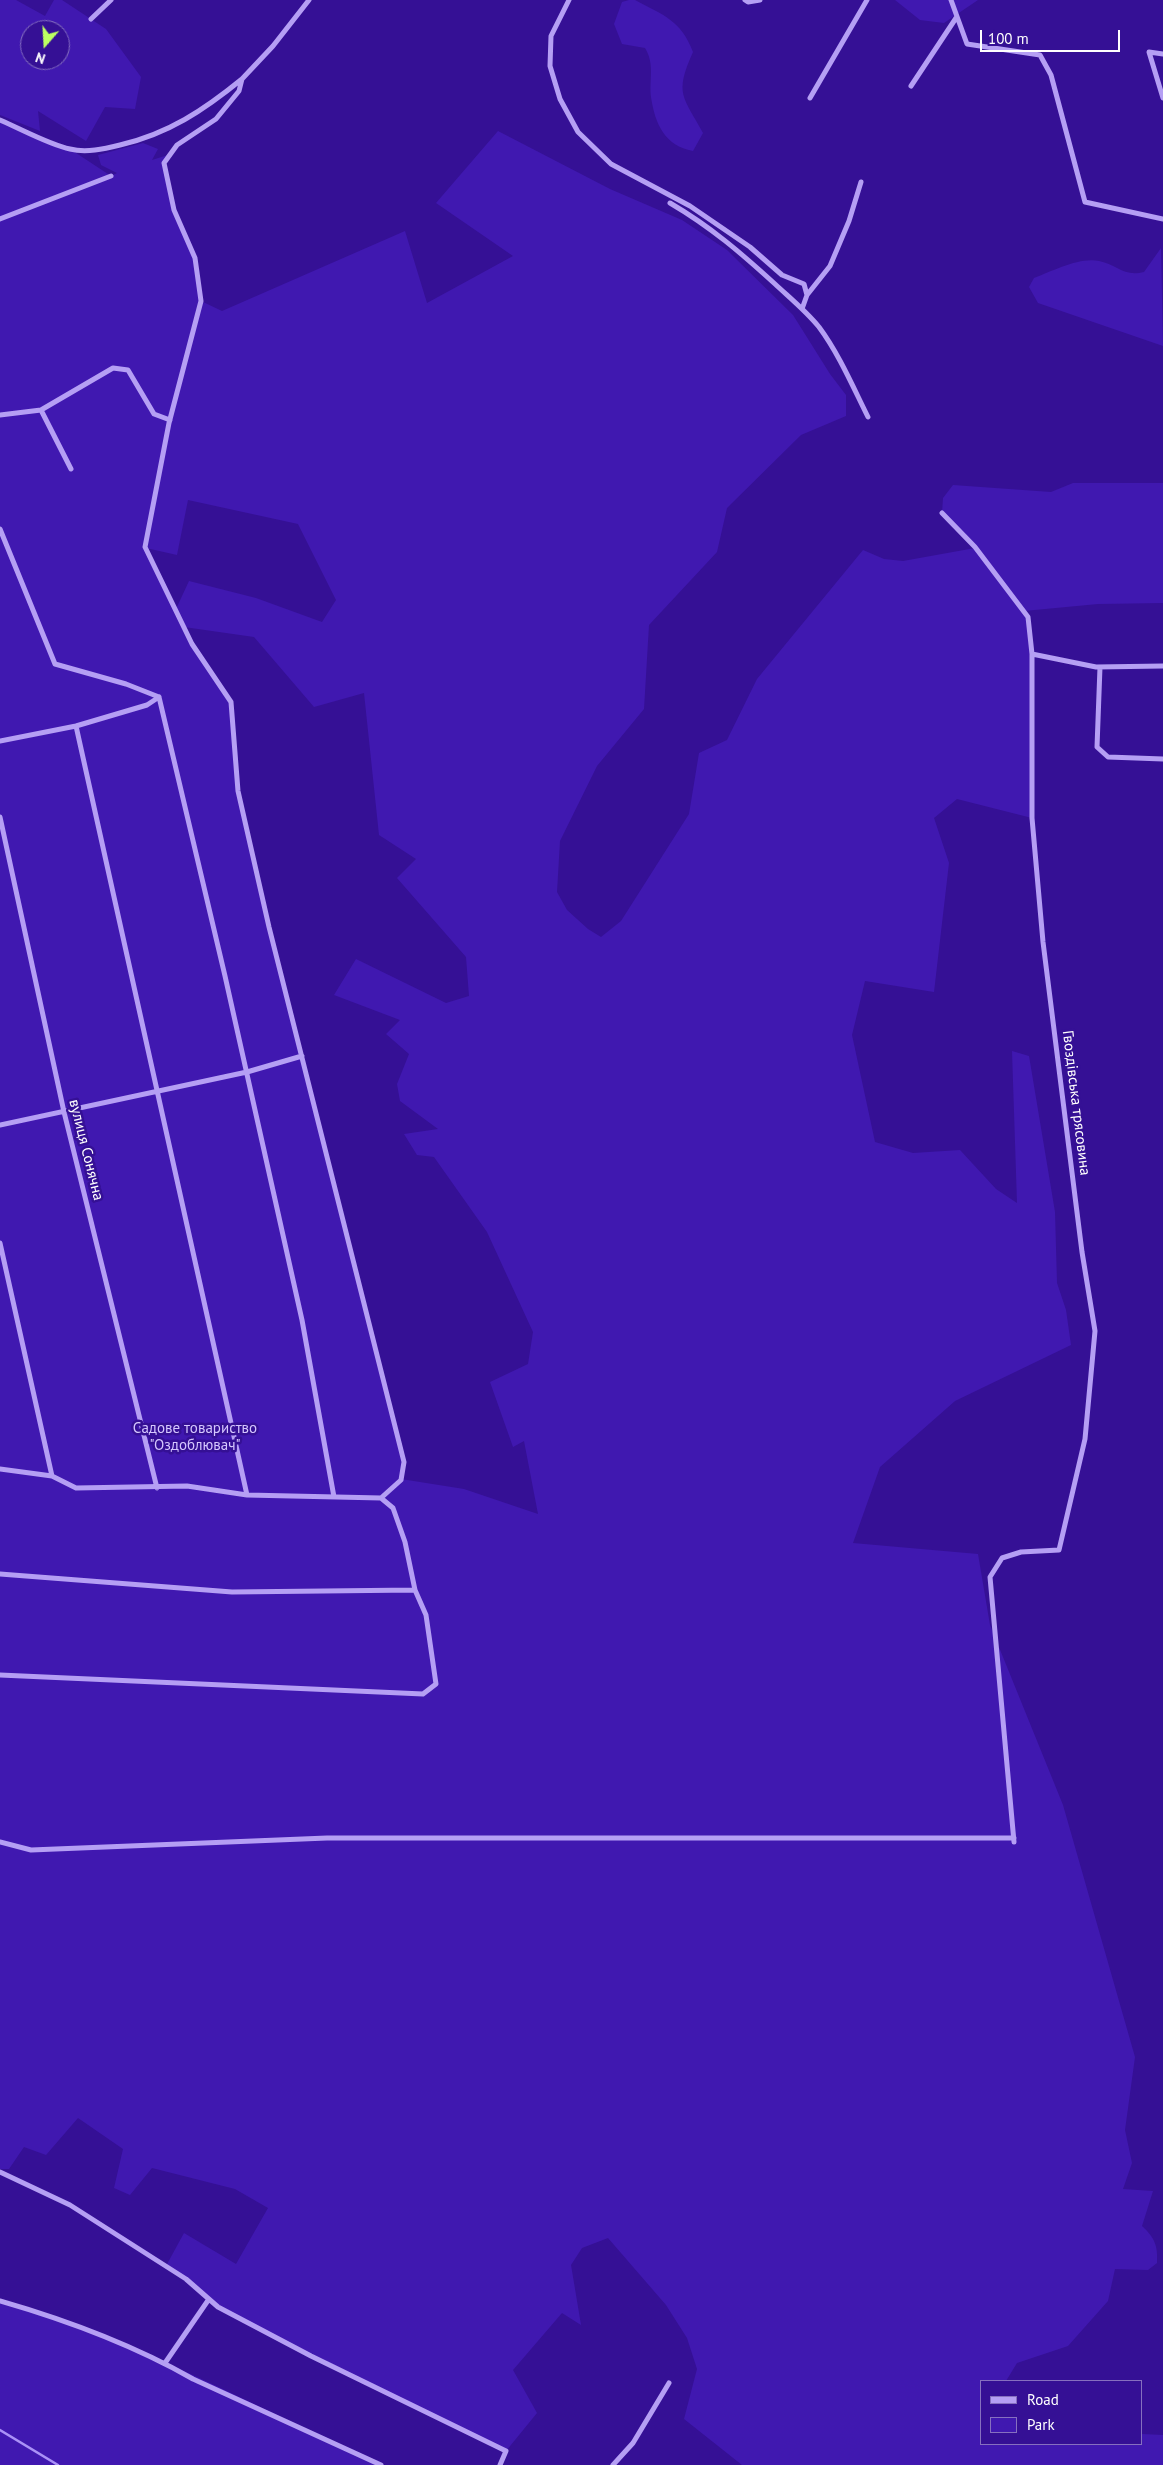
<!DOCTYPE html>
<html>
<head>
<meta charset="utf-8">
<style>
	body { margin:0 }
	#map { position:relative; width:1163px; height:2465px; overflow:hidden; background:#351095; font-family:"PT Sans",sans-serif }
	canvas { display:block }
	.legend { position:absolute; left:980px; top:2380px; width:162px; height:65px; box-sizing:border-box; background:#351095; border:1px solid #8670bf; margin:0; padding:6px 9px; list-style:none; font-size:15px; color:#fff }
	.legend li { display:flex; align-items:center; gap:10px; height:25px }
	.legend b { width:25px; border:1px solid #8670bf }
	.north { position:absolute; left:20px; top:20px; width:50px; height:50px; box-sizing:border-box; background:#351095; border:1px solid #8670bf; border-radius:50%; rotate:199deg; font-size:14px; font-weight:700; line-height:20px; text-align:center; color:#fff }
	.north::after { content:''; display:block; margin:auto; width:18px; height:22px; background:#bdff62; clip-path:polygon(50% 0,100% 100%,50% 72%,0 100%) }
	.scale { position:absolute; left:980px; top:30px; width:140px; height:22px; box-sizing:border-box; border:2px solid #fff; border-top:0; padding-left:6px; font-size:15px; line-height:18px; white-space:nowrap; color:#fff; -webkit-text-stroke:4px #351095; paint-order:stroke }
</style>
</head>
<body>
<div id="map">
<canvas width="1163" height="2465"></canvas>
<ul class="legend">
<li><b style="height:6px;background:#b59ff4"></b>Road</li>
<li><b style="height:14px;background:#4018b0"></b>Park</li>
</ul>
<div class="north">N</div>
<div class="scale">100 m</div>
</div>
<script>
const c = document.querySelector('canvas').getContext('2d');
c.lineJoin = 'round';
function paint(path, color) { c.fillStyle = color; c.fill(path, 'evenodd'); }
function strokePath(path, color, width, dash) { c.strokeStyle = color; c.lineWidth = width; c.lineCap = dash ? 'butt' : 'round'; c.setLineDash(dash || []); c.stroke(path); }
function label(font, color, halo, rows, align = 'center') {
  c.font = font + ' "PT Sans",sans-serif'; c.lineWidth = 5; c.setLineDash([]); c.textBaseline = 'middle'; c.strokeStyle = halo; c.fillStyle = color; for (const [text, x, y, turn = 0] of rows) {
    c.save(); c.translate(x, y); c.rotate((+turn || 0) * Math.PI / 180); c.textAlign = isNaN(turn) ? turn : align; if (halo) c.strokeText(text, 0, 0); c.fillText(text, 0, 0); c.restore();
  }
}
paint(new Path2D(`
	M0 0H16L45 16 54 0H62L106 29 141 77 135 109 105 107 86 141 38 111 40 131 0 115ZM30 30H60V60H30Z
	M629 0H635C663 15 681 20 693 52 674 94 683 96 703 133L693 151C665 146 655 124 651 97 649 80 655 64 645 48L622 44 614 24 622 2Z
	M895 0H978L944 23 920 20Z
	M0 120 70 149 111 176 117 173 101 165 98 155 143 143 158 149 152 160 168 155C156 181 188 233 195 258 199 272 199 287 201 301L222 311 405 231 427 303 513 256 436 203 498 131 610 189 682 220 727 250 793 315 830 374 846 395V416L801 435 727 508 717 552 649 625 644 709 597 766 560 841 557 892 567 910 588 929 601 937 621 921 689 814 699 753 727 740 757 679 863 550 884 559 903 561 975 548 942 513 943 498 953 485 1051 492 1073 483H1163V603L1098 604 1024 611C1040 636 1032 781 1032 818L957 799 934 818 949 863 934 992 865 981 852 1035 875 1142 913 1153 960 1150 996 1189 1017 1203 1012 1051 1029 1056 1055 1212 1057 1283 1066 1310 1071 1345 955 1401 880 1467 853 1543 978 1554 990 1625 1063 1805 1135 2057 1125 2130 1132 2163 1123 2189 1153 2191 1142 2226C1155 2238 1158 2246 1157 2263L1148 2270 1115 2269 1108 2301 1068 2346 1017 2363 1006 2381H982V2444H1142V2434L1163 2435V2465H742L684 2419 697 2369 687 2338 666 2305 608 2238 582 2248 571 2265 581 2325 562 2313 513 2370 537 2413 506 2451 218 2307 166 2266 184 2233 236 2264 268 2208 235 2189 152 2168 130 2195 114 2188 123 2149 78 2118 46 2155 24 2147 9 2169H0ZM188 500 298 524 336 600 322 622 256 598 189 581 176 609 146 548 177 555ZM184 627 254 637 314 707 364 693 379 835 416 859 397 878 466 957 469 996 446 1003 356 959 334 995 400 1020 386 1034 409 1054 397 1084 400 1101 438 1129 404 1134 417 1155 434 1157 487 1232 533 1332 528 1364 490 1382 513 1447 524 1441 538 1514 464 1489 401 1479 404 1462 269 927 238 791 231 702Z
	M1161 248 1163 346 1038 303 1029 287 1034 278C1053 271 1079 257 1099 261 1118 265 1123 277 1144 272Z
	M0 2301C133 2339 257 2407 381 2465H0Z`), '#4018b0');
strokePath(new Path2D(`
	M0 2430 58 2465`), '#aa91f7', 2.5);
strokePath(new Path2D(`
	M569 0 551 36 550 66 560 99 578 132 611 164 690 206 750 247 782 275 804 284 807 295 802 309
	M745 0 748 2 760 0
	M951 0 967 44 1040 55 1051 75 1085 202 1163 219
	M91 19 111 0
	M1163 54 1149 52 1163 98
	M911 86 956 18
	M810 98 867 0
	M0 120C21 129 50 145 70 149 86 153 104 149 120 145 168 134 204 110 242 79
	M670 203C711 227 741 253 775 284 790 298 806 311 819 327 839 354 853 387 868 417
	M0 219 111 176
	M807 295 830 266 849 221 861 182
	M41 410 71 469
	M0 415 41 410 113 368 128 370 154 414 170 420
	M942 513 975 547 1028 617 1032 654V818L1043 942 1082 1252 1095 1331 1085 1439 1059 1550 1021 1552 1002 1558 990 1577 1014 1842
	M0 529 55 664 126 684 159 697 225 976 302 1320 334 1497
	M1032 654 1096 667 1163 666
	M1100 667 1097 747 1108 757 1163 759
	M76 726 247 1495
	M0 741 76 726 147 705 159 697
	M0 817 64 1112 157 1488
	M0 1125 247 1072 302 1056
	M0 1243 52 1476
	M0 1469 52 1476 76 1488 187 1486 247 1495 381 1498 401 1480 404 1462 269 927 238 791 231 702 192 644 145 547 169 423 201 301 195 258 174 210 164 163 177 145 216 119 239 91 242 79 273 46 309 0
	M0 1574 232 1592 415 1590
	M0 1675 423 1694 436 1684 426 1615 415 1590 405 1542 393 1508 381 1498
	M0 1842 31 1850 327 1838H1014
	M0 2172 70 2205 186 2279 218 2307 311 2356 506 2451 500 2465
	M0 2301C66 2320 133 2345 193 2379L381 2465
	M165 2363 209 2299
	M613 2465 633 2443 669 2383`), '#b59ff4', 5);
label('15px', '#fff', '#351095', [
	["Гвоздівська трясовина",1076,1103,83],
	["вулиця Сонячна",86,1150,76]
]);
label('15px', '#d5c7fe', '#351095', [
	["Садове товариство",195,1429],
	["\"Оздоблювач\"",195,1446]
]);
</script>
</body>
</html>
